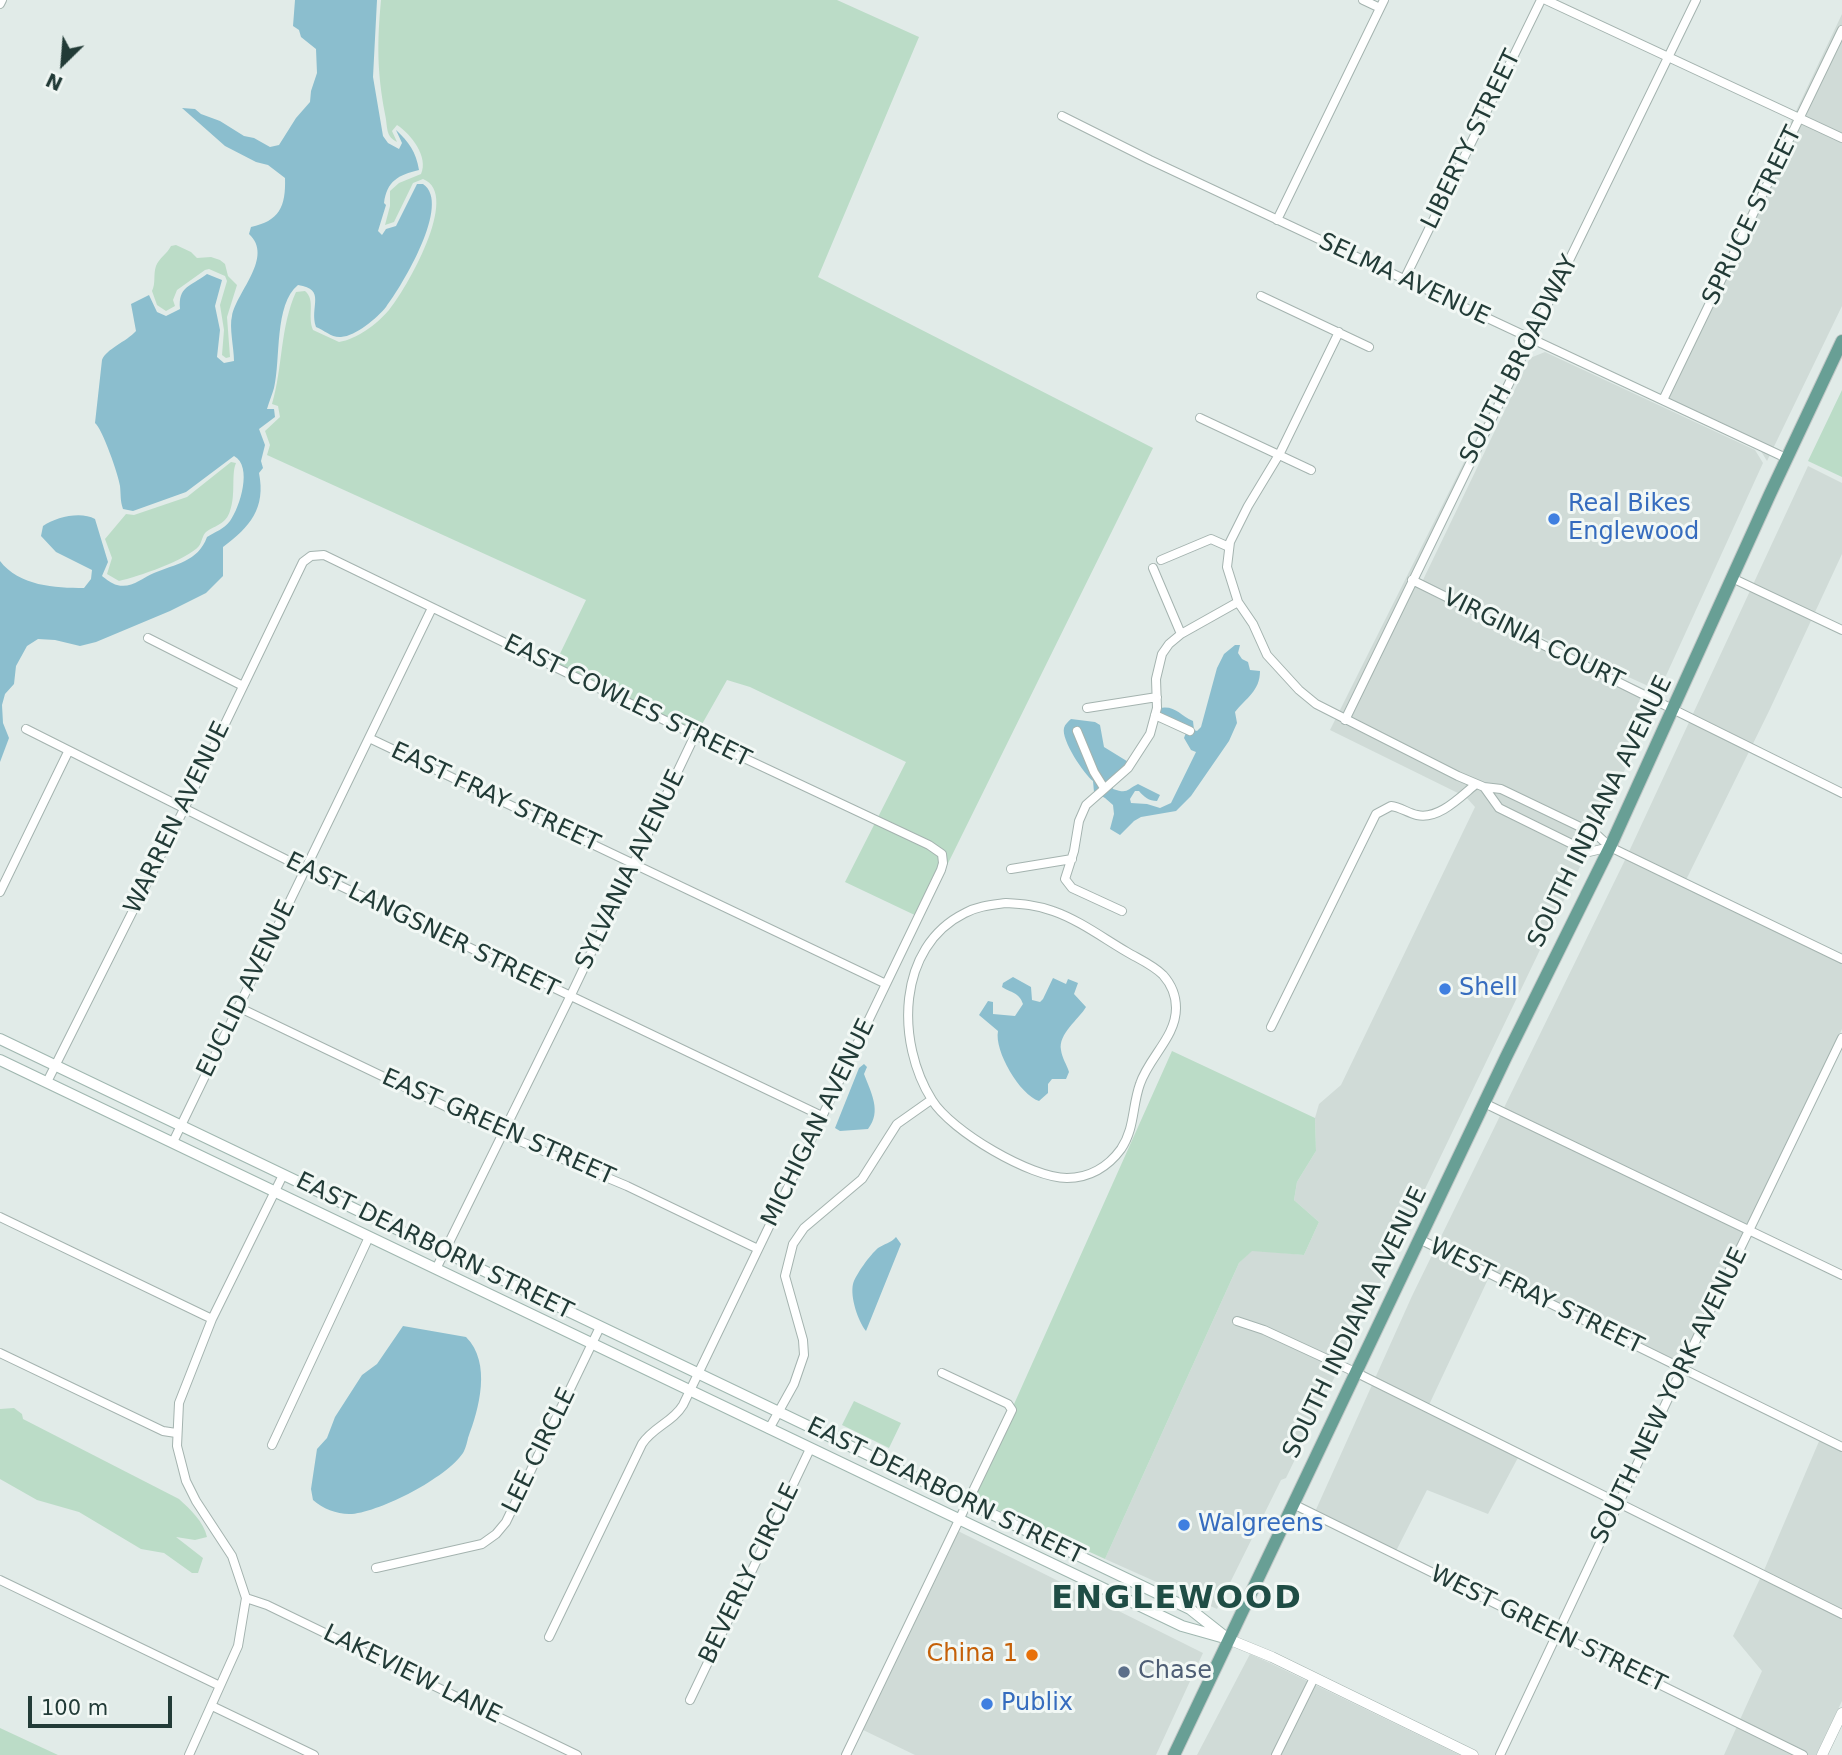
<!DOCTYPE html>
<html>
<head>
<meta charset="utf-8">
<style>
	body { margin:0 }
	#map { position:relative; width:1842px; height:1755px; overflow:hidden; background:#e1ebe8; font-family:"DejaVu Sans",sans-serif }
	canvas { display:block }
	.north { position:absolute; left:28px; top:28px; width:70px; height:70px; -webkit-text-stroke:5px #f2f8f5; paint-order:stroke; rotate:205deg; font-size:19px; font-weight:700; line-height:28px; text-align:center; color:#223b37 }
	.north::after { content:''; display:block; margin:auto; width:24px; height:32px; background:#223b37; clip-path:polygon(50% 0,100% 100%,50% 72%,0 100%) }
	.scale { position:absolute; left:28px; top:1696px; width:144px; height:32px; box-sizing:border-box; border:4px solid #223b37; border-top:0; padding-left:9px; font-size:21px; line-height:24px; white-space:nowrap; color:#223b37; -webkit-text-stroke:5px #f2f8f5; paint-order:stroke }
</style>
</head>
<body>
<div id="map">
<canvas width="1842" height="1755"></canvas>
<div class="north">N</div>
<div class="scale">100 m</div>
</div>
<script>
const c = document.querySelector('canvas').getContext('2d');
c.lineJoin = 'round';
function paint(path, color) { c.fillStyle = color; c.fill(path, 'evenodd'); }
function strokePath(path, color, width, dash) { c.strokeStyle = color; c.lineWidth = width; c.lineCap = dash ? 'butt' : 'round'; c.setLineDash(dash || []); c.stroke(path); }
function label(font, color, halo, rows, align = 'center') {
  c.font = font + ' "DejaVu Sans",sans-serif'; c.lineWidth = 6; c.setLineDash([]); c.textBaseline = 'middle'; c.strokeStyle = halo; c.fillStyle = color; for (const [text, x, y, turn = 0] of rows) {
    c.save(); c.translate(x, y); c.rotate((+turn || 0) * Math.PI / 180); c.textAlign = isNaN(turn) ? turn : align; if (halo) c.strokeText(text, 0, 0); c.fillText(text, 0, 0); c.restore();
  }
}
paint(new Path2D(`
	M1842 14V306L1767 461 1759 448 1659 400Z
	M1520 350 1528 354 1418 580 1420 586 1658 695 1601 823 1286 1478 1281 1480 1217 1609 1105 1559 1239 1263 1252 1250 1304 1255 1319 1222 1294 1200 1297 1182 1316 1151 1315 1118 1319 1104 1341 1085 1475 807 1466 797 1330 730Z
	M1545 352 1755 450 1763 463 1659 691 1422 582 1530 358Z
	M1808 466 1842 483V554L1770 709 1686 880 1842 956V1029L1680 1368 1490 1275 1428 1407 1521 1452 1488 1514 1427 1490 1395 1553 1314 1514 1412 1296 1626 858Z
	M1820 1439 1842 1451V1701L1816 1755H1724L1762 1671 1733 1636 1765 1568Z
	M958 1531 1203 1653 1156 1755H915L859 1728 936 1579Z
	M1250 1654 1270 1663 1460 1755H1197Z`), '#d0dbd7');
paint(new Path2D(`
	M381 0H837L919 37 818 277 1153 448 921 918 845 882 906 762 750 687 727 680 697 733 555 664 586 600 267 455 270 445 265 431 280 417 278 406 272 404C283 367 280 327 296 292L305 291C316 300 307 316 313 330L339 342C357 339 376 325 389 310 405 291 462 194 423 179L413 183 394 222 385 225 390 206V191L399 183 421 174C429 157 411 134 397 125L392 131 397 142C385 136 388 127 385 114 377 71 377 43 381 0Z
	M176 245 191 252 197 258 211 257 220 260 225 264 228 276 237 285 227 317 230 357 226 358 222 355 224 330 220 305 227 281 225 276 209 269 205 270 177 290 173 300 175 306 166 311 157 305 152 291C156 283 153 275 156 266 159 258 167 254 171 246Z
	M1842 390V477L1808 461Z
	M231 462 236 463C231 474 236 494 230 511 226 524 216 525 206 532 202 536 202 542 199 546 187 560 137 577 119 581L107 574 112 558 105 539 126 514 134 515 187 497Z
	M1172 1051 1315 1118 1316 1151 1297 1182 1294 1200 1319 1222 1304 1255 1252 1251 1239 1263 1105 1559 972 1498Z
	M854 1401 901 1423 889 1448 842 1425Z
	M14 1408 22 1414 23 1419 179 1499C190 1509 204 1522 207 1537L195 1540 176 1537 203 1558 198 1573H192L164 1553 141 1549 79 1512 37 1500 0 1479V1409Z
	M0 1728 58 1755H0Z`), '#bbdcc7');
paint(new Path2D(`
	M295 0H377L373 77 383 136 388 143 399 149 402 143 396 130C409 142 416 152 419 170 398 175 387 181 384 203L386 205 378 231 382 235 386 229 396 226 417 184H423C452 203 402 286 386 307 377 318 356 336 341 337 332 338 324 330 316 327 309 307 327 289 298 285 274 304 281 360 274 388 272 395 269 402 267 409H274L275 417 259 429 265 445 261 461 263 468 259 473C266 508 250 527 223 547V576L206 593 170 611 96 642 80 646 55 640 38 639 27 646 16 666 14 684 5 694 2 705 3 723 9 738 0 762V561C19 586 55 588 84 588L91 579 92 570 56 552 41 536 43 526C56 517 81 511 95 519L108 562 102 576C106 579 112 584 117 585 131 589 142 578 154 573 175 564 198 562 207 537 215 532 224 529 230 521 240 507 253 466 234 456L186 492 133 511 123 509C120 500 121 495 120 486 119 476 102 428 95 423L102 360C106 349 126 342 136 331L131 304 149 295 157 312 166 316 180 309C178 286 190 287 207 274L222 280 215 306 220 330 217 357 224 363 234 361C234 348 229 327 232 316 237 291 274 257 249 234L251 227C279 221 286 207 285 178L268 165 256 162 225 146 182 108 195 109 201 114 220 121 244 136 254 138 270 147 279 145 296 118 310 102 311 91 317 73 316 49 301 37 299 30 293 26Z
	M1235 645H1240L1238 653 1242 659 1248 662 1250 670 1260 671C1260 691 1246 698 1235 712L1237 723 1229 741 1191 796 1176 811 1141 817 1134 821 1120 835 1110 829 1114 814 1113 805 1105 798 1094 792 1093 781C1084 774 1061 740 1064 728 1065 724 1068 722 1071 719L1095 722 1100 725 1104 747 1130 763 1111 783 1113 789C1128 794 1126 790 1138 784L1160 795 1157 801C1149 801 1144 797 1139 791H1135L1130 799 1131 803 1147 804 1160 808 1171 803 1196 752 1191 750 1184 738 1187 730 1158 718 1159 708C1176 705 1179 715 1193 721L1194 730 1197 731 1201 727 1217 668 1224 654Z
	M1013 977 1031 987 1032 1000 1040 1002 1043 999 1053 978 1066 984 1068 979 1078 983 1074 994 1086 1007C1079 1019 1058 1034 1061 1050 1062 1058 1067 1065 1069 1072L1066 1079H1052L1048 1084V1093L1039 1101C1020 1095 994 1051 998 1031L979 1015 988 1001 993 1002V1014L1015 1016 1023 1004C1019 992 1011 993 1002 987L1003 983Z
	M864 1064 867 1067 864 1074C871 1093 882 1111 868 1129L840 1131 835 1128 859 1068Z
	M896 1237 901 1244 866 1331C858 1321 850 1297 853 1284 856 1274 870 1255 878 1248 884 1244 891 1243 896 1237Z
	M403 1326 466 1337C492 1363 479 1409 468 1438 467 1443 465 1450 463 1453 446 1478 382 1511 352 1514 339 1515 323 1509 313 1500L311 1489 317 1449 327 1438 335 1417 362 1375 377 1364Z`), '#8bbece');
const minor = new Path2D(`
	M1363 0 1380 8
	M1546 0 1842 138
	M0 4 2 0
	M1062 116 1150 160 1786 458
	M1277 220 1384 0
	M1404 280 1541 0
	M1261 296 1369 347
	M1339 332 1280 453 1248 506 1230 542 1227 567 1238 602 1253 624 1267 655 1299 690 1316 704 1458 776 1484 787 1501 789 1597 835 1610 847 1842 959
	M1663 400 1842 30
	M1200 418 1311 470
	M1161 560 1211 539 1229 547
	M1153 568 1181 634
	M1732 578 1842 630
	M1412 580 1842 793
	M148 638 243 686
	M1087 708 1157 697
	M1155 715 1190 731
	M1345 720 1696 0
	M26 729 305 869 822 1116
	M1077 731 1094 772 1104 788
	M369 738 886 984
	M1484 787 1499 808 1574 845 1589 852 1610 847
	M1011 869 1072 859
	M0 892 68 752
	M1006 903C1022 904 1037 905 1053 911 1079 920 1103 938 1127 952 1139 959 1153 965 1163 975 1171 984 1176 996 1176 1008 1176 1037 1149 1057 1140 1084 1132 1106 1135 1128 1121 1149 1108 1167 1089 1178 1067 1178 1031 1178 951 1131 932 1100 896 1043 896 947 965 913 978 906 992 905 1006 903Z
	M1122 911 1072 888 1065 879 1074 851 1079 821 1086 805 1128 768 1150 734 1157 708 1156 679 1162 654 1169 644 1181 634 1238 602
	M238 1007 503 1134 627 1186 758 1249
	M1271 1027 1376 814 1391 806C1400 807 1408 813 1417 815 1439 820 1461 796 1476 784
	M47 1082 184 809 303 562 311 556 324 555 695 735 929 845 942 854 943 863 941 870 683 1405C673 1422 653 1427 642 1444L549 1637
	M1484 1103 1842 1275
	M173 1142 432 608
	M0 1217 212 1319
	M1419 1239 1842 1447
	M436 1269 570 997 695 735
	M1237 1321 1264 1330 1355 1372 1842 1614
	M0 1353 163 1431 176 1433
	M769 1429 794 1384 804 1355 803 1340 785 1276 793 1244 804 1228 862 1179 897 1124 931 1100
	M272 1445 369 1237
	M1293 1504 1803 1755
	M376 1568 482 1544 496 1534 506 1522 600 1327
	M0 1580 220 1686
	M246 1598 267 1605 577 1755
	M690 1700 810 1449
	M212 1706 314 1755
	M189 1755 238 1646 246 1598 232 1556 196 1501 186 1481 177 1446 179 1403 212 1319 283 1175
	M846 1755 1012 1410 1008 1404 942 1373
	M1276 1755 1314 1678
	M1500 1755 1682 1369 1842 1038`);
const tertiary = new Path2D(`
	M1228 1639 1272 1657 1473 1755
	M1822 1755 1842 1713`);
const secondary = new Path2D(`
	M0 1039 1190 1609 1228 1639
	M0 1060 1182 1626 1221 1637`);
const primary = new Path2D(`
	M1174 1755 1506 1057 1610 847 1770 494 1842 341`);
strokePath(minor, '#a4b3af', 10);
strokePath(tertiary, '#a4b3af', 11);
strokePath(secondary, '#a0b7b0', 12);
strokePath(primary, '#c1c8c7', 14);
strokePath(minor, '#fff', 8);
strokePath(tertiary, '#fff', 10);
strokePath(secondary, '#fff', 10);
strokePath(primary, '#689f95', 12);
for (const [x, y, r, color] of [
	[1554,519,7,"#3f7fe0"],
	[1445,989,7,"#3f7fe0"],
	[1184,1525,7,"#3f7fe0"],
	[1032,1655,7,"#e8710a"],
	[1124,1672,7,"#5c6f8a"],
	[987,1704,7,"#3f7fe0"]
]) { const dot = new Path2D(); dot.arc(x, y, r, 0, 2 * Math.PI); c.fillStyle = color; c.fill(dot); strokePath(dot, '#f2f8f5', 2.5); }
label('24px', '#223b37', '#f2f8f5', [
	["LIBERTY STREET",1472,140,-64],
	["SPRUCE STREET",1753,216,-64],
	["SELMA AVENUE",1404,280,25],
	["SOUTH BROADWAY",1520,360,-63],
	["VIRGINIA COURT",1533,640,26],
	["EAST COWLES STREET",627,702,26],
	["EAST FRAY STREET",495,798,25],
	["SOUTH INDIANA AVENUE",1601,812,-64],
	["WARREN AVENUE",178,818,-64],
	["SYLVANIA AVENUE",631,870,-64],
	["EAST LANGSNER STREET",422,926,26],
	["EUCLID AVENUE",247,989,-64],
	["MICHIGAN AVENUE",819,1123,-64],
	["EAST GREEN STREET",498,1128,24],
	["EAST DEARBORN STREET",434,1247,26],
	["WEST FRAY STREET",1536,1297,26],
	["SOUTH INDIANA AVENUE",1356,1323,-64],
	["SOUTH NEW YORK AVENUE",1670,1396,-64],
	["LEE CIRCLE",540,1451,-64],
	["EAST DEARBORN STREET",945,1492,26],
	["BEVERLY CIRCLE",750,1574,-64],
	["WEST GREEN STREET",1548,1630,26],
	["LAKEVIEW LANE",412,1675,26]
]);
label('24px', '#366cbe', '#f2f8f5', [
	["Real Bikes",1568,505],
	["Englewood",1568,533],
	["Shell",1459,989],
	["Walgreens",1198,1525],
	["Publix",1001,1704]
], 'left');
label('24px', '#c56008', '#f2f8f5', [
	["China 1",1018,1655]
], 'right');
label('24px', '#4e5e75', '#f2f8f5', [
	["Chase",1138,1672]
], 'left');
c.letterSpacing = '2px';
label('bold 32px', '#1f4d45', '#f2f8f5', [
	["ENGLEWOOD",1177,1600]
]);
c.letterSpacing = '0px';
</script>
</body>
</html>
